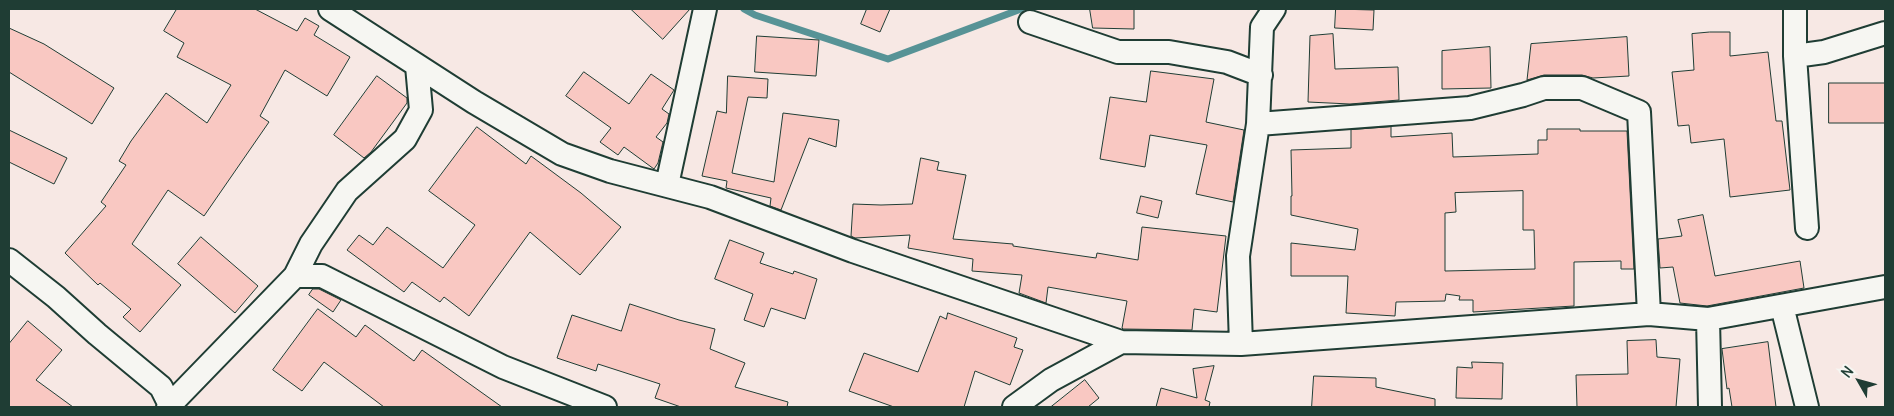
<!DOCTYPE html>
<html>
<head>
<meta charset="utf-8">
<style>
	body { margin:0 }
	#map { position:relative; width:1894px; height:416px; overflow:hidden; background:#f7e8e4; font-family:Delius,sans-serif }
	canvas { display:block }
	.frame { position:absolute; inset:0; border:10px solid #1f3d34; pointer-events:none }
	.north { position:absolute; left:1834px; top:356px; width:50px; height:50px; -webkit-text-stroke:4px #f6f6f2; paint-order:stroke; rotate:308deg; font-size:14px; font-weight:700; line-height:20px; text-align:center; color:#1f3d34 }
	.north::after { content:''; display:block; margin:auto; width:18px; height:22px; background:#1f3d34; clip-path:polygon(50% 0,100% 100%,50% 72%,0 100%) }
</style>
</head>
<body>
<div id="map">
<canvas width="1894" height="416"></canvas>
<div class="frame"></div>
<div class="north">N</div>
</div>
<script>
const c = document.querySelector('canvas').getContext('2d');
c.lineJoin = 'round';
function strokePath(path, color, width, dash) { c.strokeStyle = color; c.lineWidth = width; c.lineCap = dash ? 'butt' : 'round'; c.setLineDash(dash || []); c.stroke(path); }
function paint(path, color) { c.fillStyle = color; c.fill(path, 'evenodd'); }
strokePath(new Path2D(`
	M744 9 755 15 888 59 1021 9`), '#579396', 7);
const building = new Path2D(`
	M177 9H255L297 31 305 18 319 26 314 35 350 57 327 96 285 70 260 116 269 122 204 216 168 190 132 244 181 285 140 332 123 317 131 309 100 283 98 285 65 253 106 206 101 202 126 165 119 161 131 141 166 93 207 123 231 85 177 57 184 43 164 31Z
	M631 9H690L663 39Z
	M867 9H890L880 32 861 24Z
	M1090 9H1134V29L1093 28Z
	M1336 9 1374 10 1373 30 1335 28Z
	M9 28 44 44 114 88 92 124 9 72Z
	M1710 32H1730V56L1768 52 1776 121H1782L1790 190 1730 197 1724 139 1691 143 1689 125 1678 126 1672 72 1694 70 1692 34Z
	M1333 34 1335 69 1398 67 1399 100 1350 104 1308 102 1310 36Z
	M757 36 819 40 816 76 755 72Z
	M1627 37 1629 76 1593 78 1582 75H1544L1527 80 1531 44Z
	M1490 47 1491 88 1442 89V51Z
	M1151 71 1214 79 1206 122 1244 130 1233 202 1196 194 1207 145 1150 135 1145 167 1100 159 1110 97 1146 102Z
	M584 72 629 104 651 74 674 90 662 109 669 114 667 123 656 137 663 142 658 163 654 169 624 147 618 155 600 142 611 128 566 96Z
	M377 76 407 98V103L371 152 364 158 334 135Z
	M728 76 768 79 767 98 748 97 732 173 774 182 783 113 839 120 836 147 809 138 781 210 770 206 771 198 726 188 727 181 702 176 717 111 726 113Z
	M1829 83H1885V123H1829Z
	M477 127 526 164 531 156 581 193 621 227 580 275 530 232 469 316 444 297 440 302 412 282 404 292 347 250 359 235 373 245 387 227 443 268 475 225 429 191Z
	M1391 127V137L1452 133 1453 157 1538 154V140H1547V129H1580V131H1627L1634 269H1621V261L1574 262V306L1473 312V300H1459L1460 296 1446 294 1445 301 1396 302 1395 316 1346 313 1348 276H1291V243L1355 250 1358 229 1291 215V196H1292L1291 150 1351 148V130ZM1523 191V230H1534L1535 269 1445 271V213L1456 212 1455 193Z
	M9 130 67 158 54 184 9 162Z
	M921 158 939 162 937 170 966 175 953 239 1013 244V246L1096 258 1097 253 1138 260 1142 227 1226 236 1217 312 1194 309 1192 330 1123 329 1122 328 1127 301 1048 287 1046 303 1019 293 1022 275 972 271 973 259 908 248 910 235 855 238 851 236 853 204 881 205 912 204Z
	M1141 196 1162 201 1158 218 1137 213Z
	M1703 215 1715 276 1800 261 1804 288 1707 306 1680 303 1673 267 1660 268 1658 239 1682 236 1678 220Z
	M201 237 258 286 235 313 178 264Z
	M730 240 764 253 760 263 793 274 794 271 817 279 805 319 771 308 764 327 744 320 753 294 715 279Z
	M313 289H319L341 300 333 312 309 295Z
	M630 304 679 320 715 329 710 349 745 363 735 387 788 402 787 407H681L655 398 660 384 598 364 596 371 557 358 572 315 621 331Z
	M318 309 356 337 365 325 414 361 422 350 502 407H384L324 362 302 391 273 370Z
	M948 313 1017 338 1014 347 1023 350 1010 385 975 371 964 407H894L849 391 864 353 918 372 940 316 946 319Z
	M28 321 62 350 36 380 73 407H9V344Z
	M1656 340 1657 357 1680 359 1676 407H1577L1576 375 1628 374 1627 341Z
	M1768 342 1776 407H1732L1729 388 1727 389 1722 349Z
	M1472 362 1503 363 1502 399 1456 398 1457 367 1472 368Z
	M1214 366 1205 400 1210 402 1209 407H1156L1161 388 1197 398 1193 369Z
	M1314 376 1376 378V387L1435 399V407H1312Z
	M1085 380 1099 398 1088 407H1051Z`);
paint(building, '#f9c8c2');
strokePath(building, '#1f3d34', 1);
const street = new Path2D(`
	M330 9 474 102 562 154 610 171 710 197 853 251 1121 342
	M1795 9V56L1807 228
	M1030 22 1118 52H1169L1227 62 1261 75
	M1795 56 1824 52 1885 33
	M1258 124 1470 108 1523 95 1544 88H1582L1639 112 1649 314
	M667 185 705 9
	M9 260 56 297 97 334 161 387 170 405
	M295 276H322L503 367 605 407
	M1782 306 1807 407
	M1708 319 1710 407
	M1241 344 1238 256 1258 124 1262 27 1274 9
	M168 407 295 276 311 244 347 191 405 139 421 110 417 66
	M1014 407 1051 380 1121 342 1241 344 1649 314 1708 319 1885 287`);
strokePath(street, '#1f3d34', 26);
strokePath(street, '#f6f6f2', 22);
</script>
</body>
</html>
